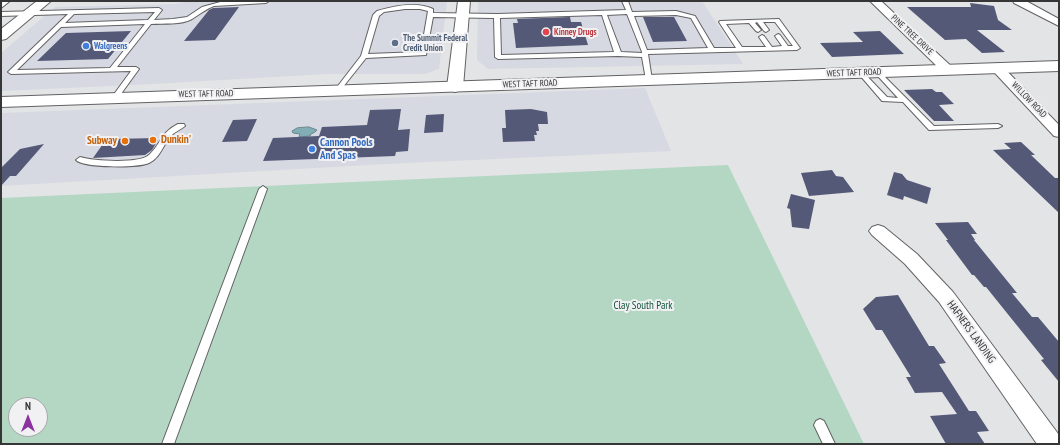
<!DOCTYPE html>
<html>
<head>
<meta charset="utf-8">
<style>
	body { margin:0 }
	#map { position:relative; width:1060px; height:445px; overflow:hidden; background:#e3e4e6; font-family:"PT Sans Narrow",sans-serif }
	canvas { display:block }
	.frame { position:absolute; inset:0; border:2px solid #363637; pointer-events:none }
	.north { position:absolute; left:8px; top:397px; width:40px; height:40px; box-sizing:border-box; background:#f1f1f3; border:1px solid #a6a6a8; border-radius:50%; rotate:0deg; font-size:11px; font-weight:700; line-height:16px; text-align:center; color:#363637 }
	.north::after { content:''; display:block; margin:auto; width:14px; height:18px; background:#8b329e; clip-path:polygon(50% 0,100% 100%,50% 72%,0 100%) }
</style>
</head>
<body>
<div id="map">
<canvas width="1060" height="445"></canvas>
<div class="frame"></div>
<div class="north">N</div>
</div>
<script>
const c = document.querySelector('canvas').getContext('2d');
c.lineJoin = 'round';
function paint(path, color) { c.fillStyle = color; c.fill(path, 'evenodd'); }
function strokePath(path, color, width, dash) { c.strokeStyle = color; c.lineWidth = width; c.lineCap = dash ? 'butt' : 'round'; c.setLineDash(dash || []); c.stroke(path); }
function label(font, color, halo, rows, align = 'center') {
  c.font = font + ' "PT Sans Narrow",sans-serif'; c.lineWidth = 4; c.setLineDash([]); c.textBaseline = 'middle'; c.strokeStyle = halo; c.fillStyle = color; for (const [text, x, y, turn = 0] of rows) {
    c.save(); c.translate(x, y); c.rotate((+turn || 0) * Math.PI / 180); c.textAlign = isNaN(turn) ? turn : align; if (halo) c.strokeText(text, 0, 0); c.fillText(text, 0, 0); c.restore();
  }
}
paint(new Path2D(`
	M189 1H447L439 69 425 74H327L134 85 1 91V53L55 7 175 4Z
	M478 1H702L743 64 488 69 477 60Z
	M645 88 671 151 386 164 1 186V113Z`), '#d7d9e2');
paint(new Path2D(`
	M728 165 864 444H1V198ZM16 405H40V429H16Z`), '#b4d7c4');
const water = new Path2D(`
	M309 127 317 130 315 132 311 134 310 136 299 137 300 134 293 133 292 131 297 128Z`);
paint(water, '#81adb4');
strokePath(water, '#6a898e', 1);
paint(new Path2D(`
	M970 3 994 6 998 20 1012 30H977L1005 52 982 53 966 39 945 40 907 7H971Z
	M239 7 215 40 184 41 209 10 213 8Z
	M570 17 571 22H581L588 45 516 48 513 23H518L517 19Z
	M643 17H674L687 41 653 42Z
	M131 31 108 59 37 61 66 33Z
	M880 31 904 54 832 57 820 43 863 42 853 32Z
	M932 89 936 92H942L954 104 939 105 954 121H934L904 90Z
	M401 109 398 130 410 129 408 151 396 152 395 156 263 161 273 138 319 136 322 127 367 125 370 110Z
	M531 109 547 112 548 124H538L539 131H536L537 135H534L535 141 503 142 502 128H506L505 110Z
	M444 114 443 132 424 133 426 115Z
	M257 119 247 141 222 142 233 120Z
	M157 138 155 140H158L152 150 145 155 93 158 105 141H112L113 139Z
	M1021 142 1035 155H1031L1055 178H1059V213L993 150 1011 149 1004 143Z
	M44 144 16 176H10L1 186V168L20 149Z
	M832 170 836 176 843 177 854 192 809 196 801 173Z
	M894 172 902 174 907 180 931 188 927 204 904 196 903 200 887 195Z
	M791 194 815 200 809 229 792 227 790 209 787 208Z
	M968 222 977 234H971L975 240H974L1017 293H1012L1032 317H1038L1059 342V382L1041 360 1044 359 986 287H984L974 275H972L946 240H948L935 223Z
	M898 295 929 346H934L946 363 939 364 969 411H976L989 431 977 432 985 444H946L930 416 957 414 942 392 915 393 906 377H911L882 330H876L863 309 876 297Z`), '#545977');
const service = new Path2D(`
	M4 1H10L1 8V3Z
	M224 1H269L266 3 214 6C206 9 200 14 192 19 181 25 164 23 151 24L117 67H136L139 69 118 98H114L112 97 131 71 11 74 8 72 68 14 1 16V12L159 8 162 10 154 20 173 19 187 17 202 7ZM155 12 148 20 65 23 74 14ZM145 24 110 68 17 70 61 27Z
	M622 1H628L632 12 676 11 695 16 714 48H736L719 22 720 21 779 19 800 48 797 50 648 54 652 80 649 82 646 80 642 57 618 56 498 59 495 57 494 18 433 17 426 55 366 58 339 92 337 93 334 91 361 56 373 15 377 11C394 6 416 1 433 9V13L497 14 626 10ZM405 9H420L428 11 421 52 368 54 379 16 384 12ZM627 14 642 52V53L621 52 607 15ZM602 15 614 52 501 55 500 18ZM676 15 691 18 708 48 647 50 634 16ZM757 22 764 31 766 32 769 30 763 22H775L793 46H788L780 35 778 34 775 36 782 46 772 47 764 36 762 35 759 37 766 47H742L726 24 749 23 756 31 758 32 761 30 755 23Z
	M877 70 879 71 934 126 998 124 1002 126 998 128 929 130 903 102 882 101 858 73 861 71 863 72 887 97 898 98 875 73 874 72Z
	M178 124H184L185 126C180 130 174 132 170 137 163 145 160 158 149 163 138 168 84 168 76 160L80 157C93 161 139 164 149 155 162 143 160 133 178 124Z
	M263 186 267 189 174 444H162L259 189Z
	M820 419 824 421 835 444H823L814 425 816 421Z`);
const minor = new Path2D(`
	M870 1H881L952 67 954 70 952 73H944Z
	M1013 1H1026L1059 19V26L1014 3Z
	M998 65 1002 66 1059 125V137L1054 136 994 72 992 69 994 66Z
	M878 225 884 227 917 254 953 292 1059 435V444H1037L939 302 905 264 872 235 869 231 872 227Z`);
const tertiary = new Path2D(`
	M37 1H51L6 39 1 40V29Z
	M458 1H470L463 87 461 90 455 92 449 90 447 87Z`);
const secondary = new Path2D(`
	M1059 61V71L1 107V97Z`);
strokePath(service, '#626264', 2);
strokePath(minor, '#626264', 2);
strokePath(tertiary, '#626264', 2);
strokePath(secondary, '#626264', 2);
paint(service, '#fff');
paint(minor, '#fff');
paint(tertiary, '#fff');
paint(secondary, '#fff');
for (const [x, y, r, color] of [
	[546,32,4,"#e0444e"],
	[395,43,4,"#5c6f8a"],
	[86,46,4,"#3f7fe0"],
	[153,140,4,"#e8710a"],
	[125,141,4,"#e8710a"],
	[312,149,4,"#3f7fe0"]
]) { const dot = new Path2D(); dot.arc(x, y, r, 0, 2 * Math.PI); c.fillStyle = color; c.fill(dot); strokePath(dot, '#f1f1f3', 1.5); }
label('bold 9px', '#be3a42', '#f1f1f3', [
	["Kinney Drugs",554,32]
], 'left');
label('9px', '#363637', '#f1f1f3', [
	["PINE TREE DRIVE",912,35,43],
	["WEST TAFT ROAD",854,73,-2],
	["WEST TAFT ROAD",530,84,-2],
	["WEST TAFT ROAD",206,94,-1],
	["WILLOW ROAD",1029,100,46]
]);
label('bold 9px', '#4e5e75', '#f1f1f3', [
	["The Summit Federal",403,38],
	["Credit Union",403,48]
], 'left');
label('bold 9px', '#366cbe', '#f1f1f3', [
	["Walgreens",94,46]
], 'left');
label('bold 11px', '#c56008', '#f1f1f3', [
	["Dunkin'",161,140],
	["Subway",117,141,"right"]
], 'left');
label('bold 11px', '#366cbe', '#f1f1f3', [
	["Cannon Pools",320,143],
	["And Spas",320,156]
], 'left');
label('11px', '#12543a', '#f1f1f3', [
	["Clay South Park",643,306]
]);
label('11px', '#363637', '#f1f1f3', [
	["HAFNERS LANDING",971,332,54]
]);
</script>
</body>
</html>
